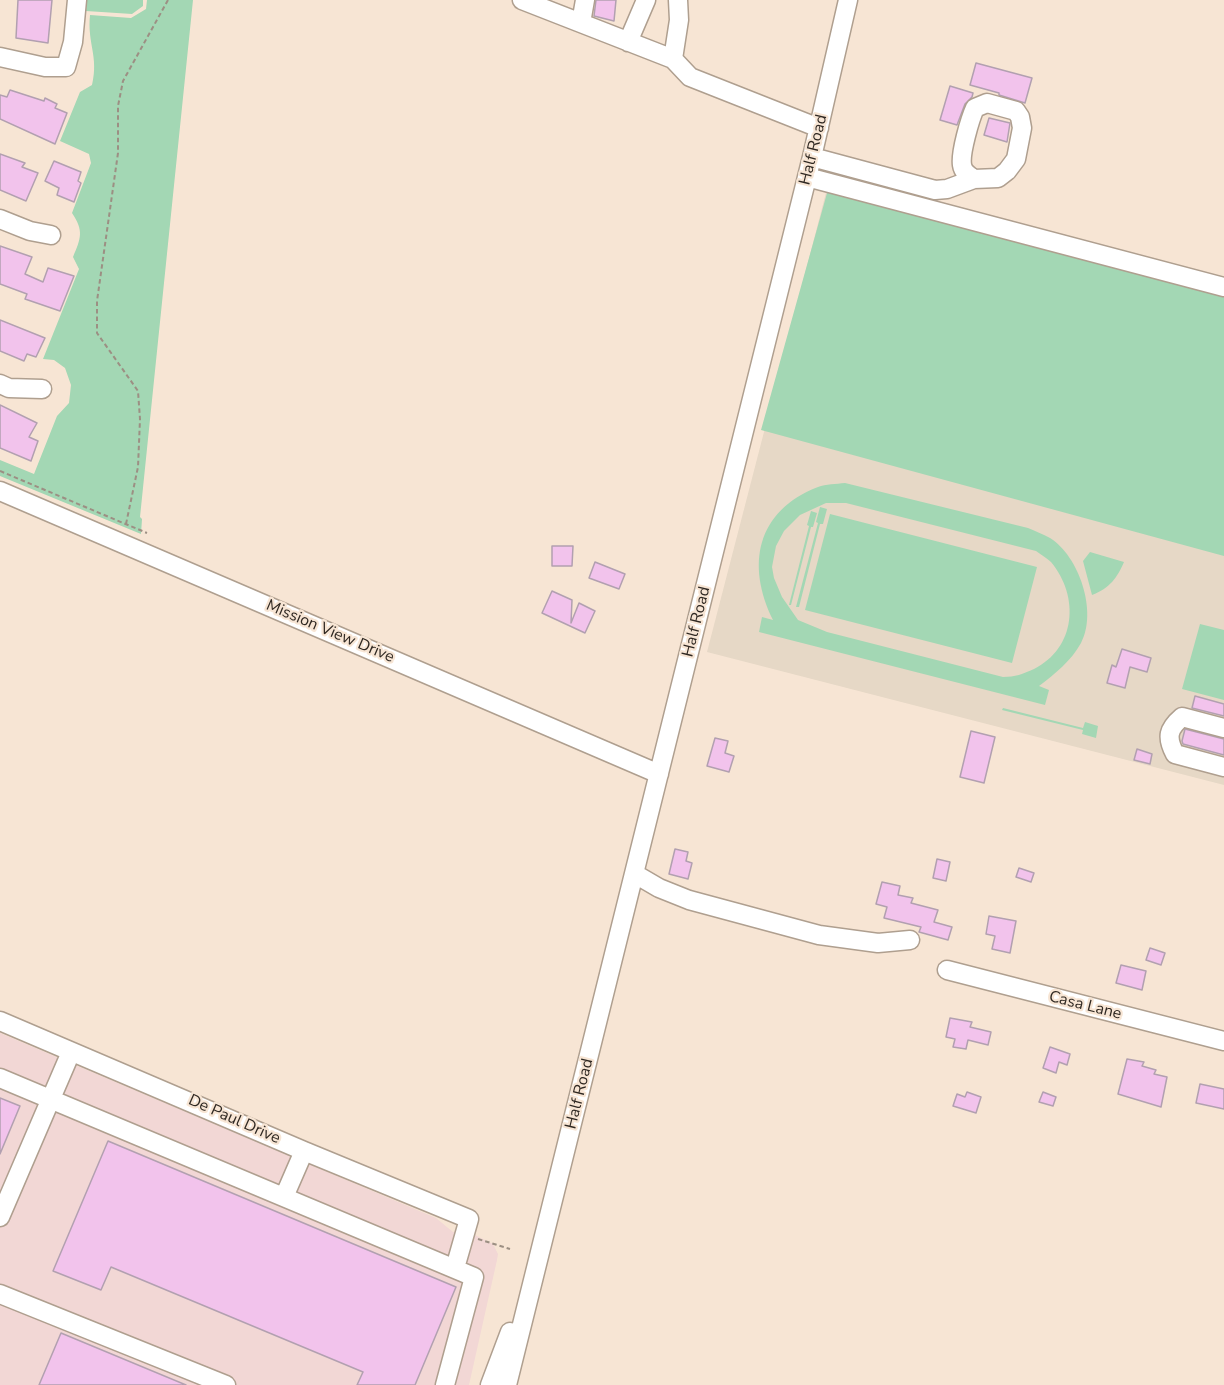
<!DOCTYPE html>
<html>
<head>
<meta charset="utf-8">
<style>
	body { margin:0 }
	canvas { display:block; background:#f7e5d4 }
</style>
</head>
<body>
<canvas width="1224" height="1385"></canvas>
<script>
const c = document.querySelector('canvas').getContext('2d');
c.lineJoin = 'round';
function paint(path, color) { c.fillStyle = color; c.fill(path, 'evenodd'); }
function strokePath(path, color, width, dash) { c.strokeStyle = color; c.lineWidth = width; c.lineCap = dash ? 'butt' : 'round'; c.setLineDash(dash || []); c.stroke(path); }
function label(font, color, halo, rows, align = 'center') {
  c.font = font + ' "Nunito Sans",sans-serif'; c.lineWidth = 4.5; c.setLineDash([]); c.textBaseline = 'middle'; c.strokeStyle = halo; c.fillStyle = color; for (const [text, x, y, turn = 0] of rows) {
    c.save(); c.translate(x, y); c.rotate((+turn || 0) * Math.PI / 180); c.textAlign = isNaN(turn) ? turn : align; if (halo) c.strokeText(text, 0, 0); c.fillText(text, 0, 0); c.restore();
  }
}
paint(new Path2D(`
	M0 1033 436 1218 453 1232 471 1233 493 1244 498 1254 497 1260 469 1385H0Z`), '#f2d7d5');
paint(new Path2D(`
	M829 181 1224 286V785L707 652Z`), '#e6d8c6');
paint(new Path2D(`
	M87 0H143V6L132 14 86 11Z
	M147 0H193L140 517 142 519 141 534 0 476V460L34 474 57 416 69 403 71 385 65 368 54 360 43 359 79 269 73 257C81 238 84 231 72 213L91 163 89 154 60 141 80 92 92 85C99 56 87 44 90 15L131 18 146 9Z
	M829 186 1224 294V556L761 430Z
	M845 483 1028 528C1035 531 1043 534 1050 538 1079 556 1098 612 1081 643 1071 661 1055 674 1039 686L1049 690 1045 705 759 632 762 617 773 620C746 565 756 511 818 487 826 484 836 484 845 483ZM826 503H846L1036 551C1041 555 1047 558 1051 562 1080 597 1076 648 1034 669 1023 674 1015 677 1003 677L827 632 798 620 782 597 774 578 772 567 776 546 784 531 800 515Z
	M820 507 827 509 823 524H820L799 607H796L818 523 816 522Z
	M811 511 817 513 813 527H811L791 605H789L809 526 807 525Z
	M830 514 1037 567 1012 663 805 610Z
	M1090 552 1124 562C1117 578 1110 588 1092 595L1083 561Z
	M1200 624 1224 630V700L1182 689Z
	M1003 708 1083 728 1085 722 1098 726 1096 738 1082 734 1083 730 1002 710Z`), '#a3d7b4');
const building = new Path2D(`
	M18 0H52L48 43 16 38Z
	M596 0H616L614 21 594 16Z
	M976 63 1032 78 1025 103 999 95V93L970 85Z
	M950 86 973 93 972 97 965 104 957 125 940 120Z
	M10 90 44 101 45 98 57 104 55 108 67 113 55 144 0 119V95L7 97Z
	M989 118 1010 123 1007 142 984 135Z
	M0 154 25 163 22 167 38 173 26 201 0 190Z
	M54 161 81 172 78 181 81 183 74 202 57 195 59 188 45 181Z
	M0 246 32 257 25 274 43 282 48 268 74 276 60 311 25 299 27 294 0 284Z
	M0 320 45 338 36 357 27 354 24 361 0 351Z
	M0 405 37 423 29 437 38 441 31 461 0 448Z
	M552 546H573L572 566H552Z
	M595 562 625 574 619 589 589 578Z
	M552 591 572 600 571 623 579 603 595 611 585 633 542 613Z
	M1122 649 1151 658 1147 672 1130 667 1125 688 1107 683 1112 665 1116 667Z
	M1195 696 1224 704V716L1192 708Z
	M1185 729 1224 739V755L1183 744 1182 741Z
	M971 731 995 737 984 783 960 777Z
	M715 738 728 741 725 753 734 756 729 772 707 766Z
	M1137 749 1152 754 1150 764 1134 760Z
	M675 849 688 852 686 861 692 863 688 879 669 874Z
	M937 859 950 862 946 881 933 878Z
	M1019 868 1034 873 1031 882 1016 877Z
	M882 882 900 886 898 895 913 898 911 903 938 910 934 922 952 927 948 940 919 932 921 927 884 918 887 907 876 904Z
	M989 916 1016 921 1010 953 992 949 995 936 986 934Z
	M1150 948 1165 953 1161 965 1146 960Z
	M1121 965 1146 971 1142 990 1116 983Z
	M950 1018 972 1022 970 1027 991 1032 988 1045 968 1040 966 1049 953 1047 955 1039 946 1037Z
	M1050 1047 1070 1054 1067 1065 1059 1062 1056 1073 1043 1068Z
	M1127 1059 1144 1062 1142 1066 1156 1070 1154 1074 1167 1077 1161 1107 1118 1094Z
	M1200 1084 1224 1089V1109L1196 1103Z
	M967 1092 981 1097 976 1113 953 1106 957 1094 965 1097Z
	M1043 1092 1056 1097 1053 1106 1039 1102Z
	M0 1098 20 1106 0 1154Z
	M108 1141 456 1287 415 1385H357L363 1372 111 1267 101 1290 53 1271Z
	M61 1333 186 1385H39Z`);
paint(building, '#f2c3ec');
strokePath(building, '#b2a0b0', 1.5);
const minor = new Path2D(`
	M522 0 673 59 679 20 678 0
	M581 23 585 0
	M628 42 646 0
	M0 57 45 67H66L73 42 77 0
	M673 59 690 77 819 128
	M812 157 935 190 947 189 974 179 998 178 1007 171 1016 159 1022 128 1020 117 1016 111 987 103 975 108C970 119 960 153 962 165 963 172 968 175 974 179
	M807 177 1224 287
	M0 219 30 231 51 235
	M0 384 9 388 42 389
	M0 491 659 774
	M1224 728 1182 717C1168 729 1166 737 1175 754L1224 767
	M635 874 659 888 689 900 819 935 878 943 910 940
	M947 970 1224 1041
	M0 1021 304 1151 469 1219 455 1268
	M0 1078 474 1277 445 1385
	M284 1197 304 1151
	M0 1217 71 1052
	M0 1294 226 1385
	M490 1385 510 1332
	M507 1385 812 157 848 0`);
strokePath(minor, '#af9f8f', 21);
strokePath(new Path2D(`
	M0 471 147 533
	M126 524 138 467 140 419 138 391 97 333V301L118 153V106L123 81 168 0
	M478 1239 510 1249`), '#9c8f83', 2, [4.5, 3]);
strokePath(minor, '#fff', 18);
label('16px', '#2f2822', '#f7e5d4', [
	["Half Road",814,150,-76],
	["Half Road",697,622,-76],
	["Mission View Drive",330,632,23],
	["Casa Lane",1085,1006,14],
	["Half Road",580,1094,-76],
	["De Paul Drive",234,1120,24]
]);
</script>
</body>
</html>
